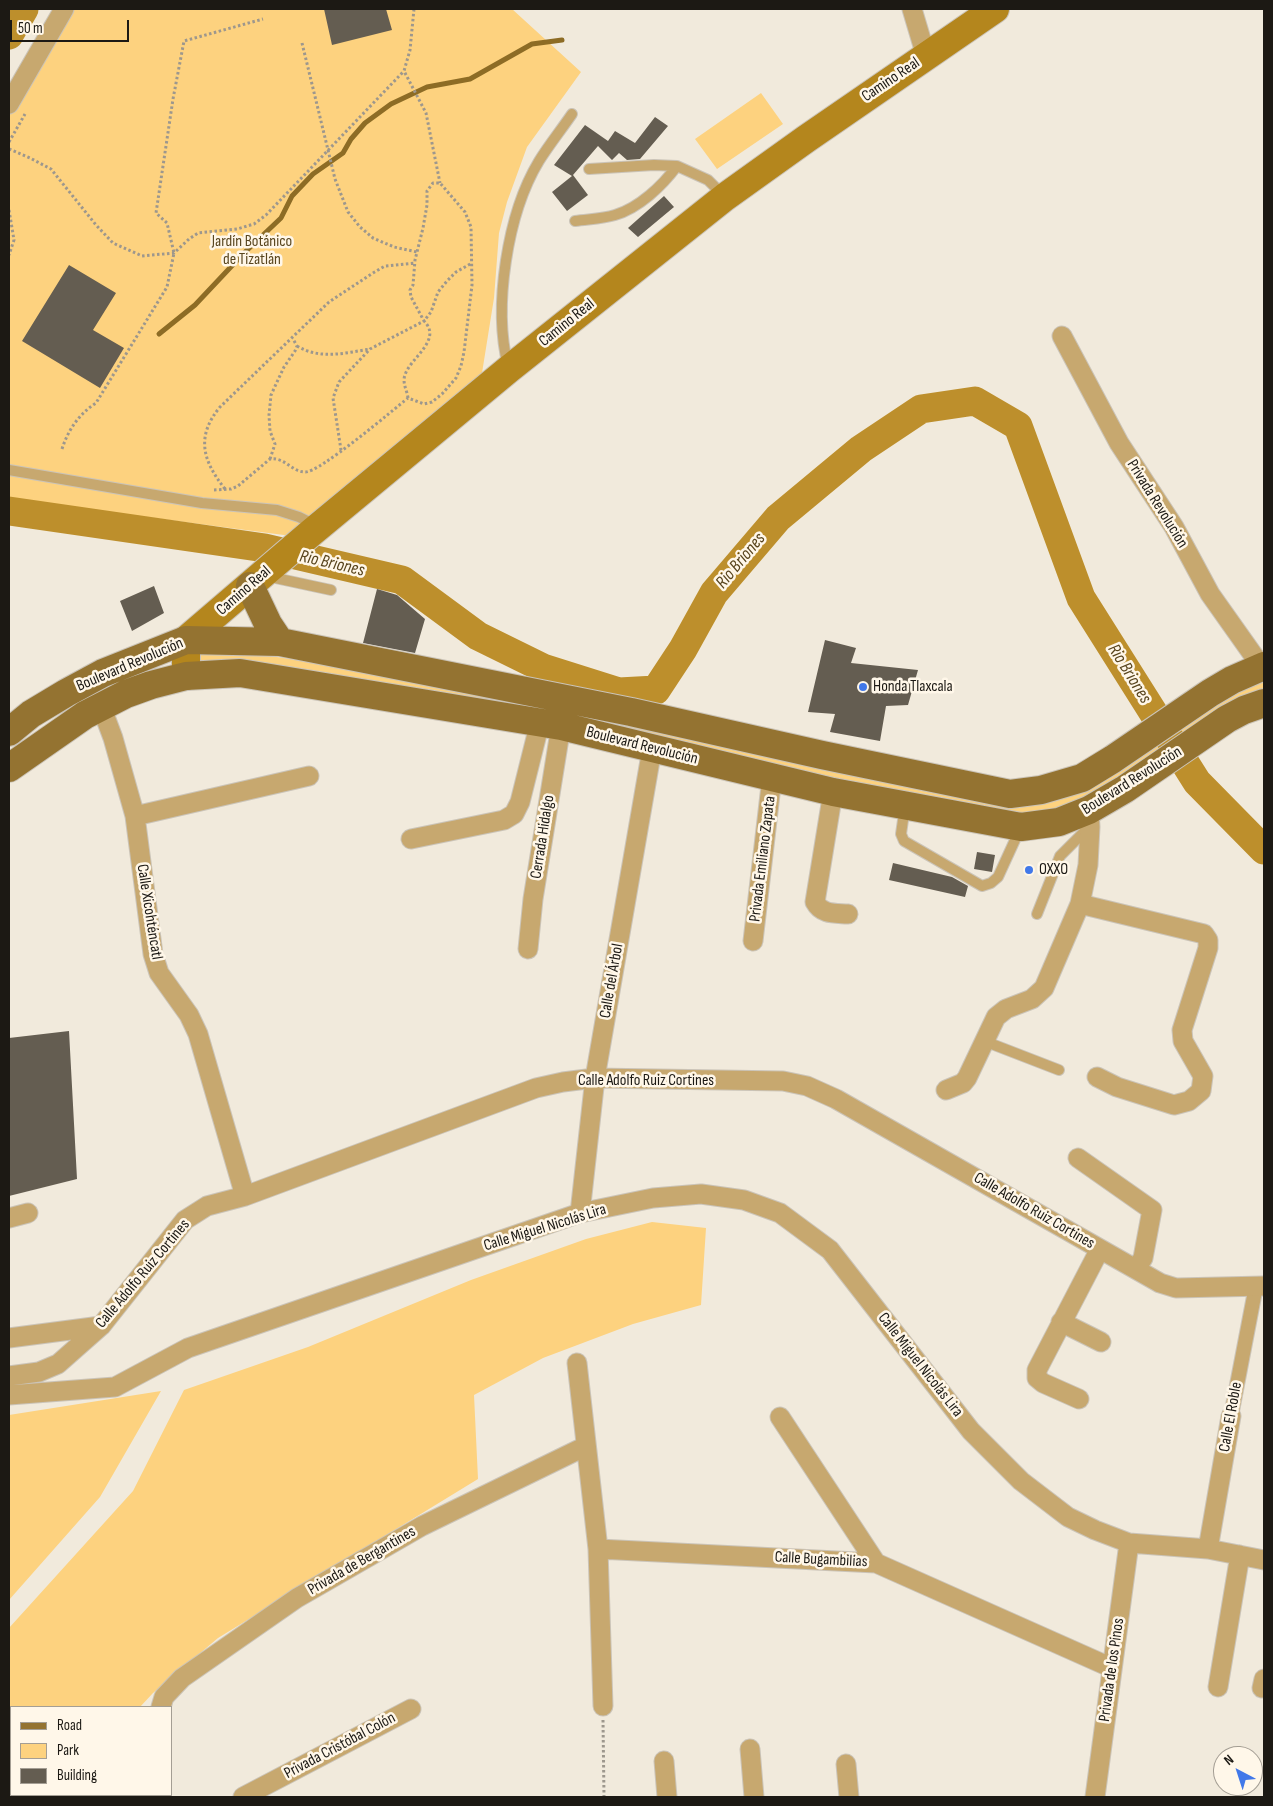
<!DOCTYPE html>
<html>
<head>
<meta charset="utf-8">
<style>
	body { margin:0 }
	#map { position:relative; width:1273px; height:1806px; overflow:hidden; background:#f1eadc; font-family:"Sofia Sans Condensed",sans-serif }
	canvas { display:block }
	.frame { position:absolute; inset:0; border:10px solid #1c1914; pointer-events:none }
	.legend { position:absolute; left:10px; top:1706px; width:162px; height:90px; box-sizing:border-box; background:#fff7e9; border:1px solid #a49e94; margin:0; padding:6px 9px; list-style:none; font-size:15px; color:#1c1914 }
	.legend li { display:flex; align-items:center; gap:10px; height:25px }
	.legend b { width:25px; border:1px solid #a49e94 }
	.north { position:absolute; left:1213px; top:1746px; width:50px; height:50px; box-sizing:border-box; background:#fff7e9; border:1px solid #a49e94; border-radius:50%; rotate:320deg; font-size:14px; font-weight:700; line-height:20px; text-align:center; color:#1c1914 }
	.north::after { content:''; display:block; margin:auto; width:18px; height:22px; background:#4178e9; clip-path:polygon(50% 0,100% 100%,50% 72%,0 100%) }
	.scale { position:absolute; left:10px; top:20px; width:119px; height:22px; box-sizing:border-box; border:2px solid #1c1914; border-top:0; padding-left:6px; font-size:15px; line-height:18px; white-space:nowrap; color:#1c1914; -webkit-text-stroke:4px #fff7e9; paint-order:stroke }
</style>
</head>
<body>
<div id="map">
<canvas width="1273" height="1806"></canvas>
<div class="frame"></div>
<ul class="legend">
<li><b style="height:6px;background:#947331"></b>Road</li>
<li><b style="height:14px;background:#fdd27f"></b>Park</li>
<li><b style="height:14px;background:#645d51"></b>Building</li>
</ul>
<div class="north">N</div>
<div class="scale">50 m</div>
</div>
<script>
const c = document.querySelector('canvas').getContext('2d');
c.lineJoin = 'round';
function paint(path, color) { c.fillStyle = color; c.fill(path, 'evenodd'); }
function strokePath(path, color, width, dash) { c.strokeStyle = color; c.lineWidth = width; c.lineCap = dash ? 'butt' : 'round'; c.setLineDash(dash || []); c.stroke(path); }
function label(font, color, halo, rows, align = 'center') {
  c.font = font + ' "Sofia Sans Condensed",sans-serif'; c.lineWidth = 5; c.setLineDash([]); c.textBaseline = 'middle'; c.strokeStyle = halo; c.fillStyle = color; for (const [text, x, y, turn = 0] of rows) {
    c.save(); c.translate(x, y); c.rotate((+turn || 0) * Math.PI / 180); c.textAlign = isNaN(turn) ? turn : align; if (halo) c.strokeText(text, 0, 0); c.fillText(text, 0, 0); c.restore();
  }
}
paint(new Path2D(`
	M69 9H512L581 72 527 147 507 202 499 233 494 298 482 373 313 519 299 537 9 499V112Z
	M761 93 783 124 717 169 695 139Z
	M194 649 244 652 290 659 535 700 533 717 192 670Z
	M1264 679V699L1123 784 1050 814 1012 818 570 723 574 707 1011 802Z
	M652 1222 706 1228 701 1305 633 1324 543 1358 474 1395 478 1479 218 1638 153 1693 140 1707H11V1761L9 1723V1628L133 1491 184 1390 308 1347 471 1280 586 1239Z
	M161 1391 100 1497 9 1600V1415Z
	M13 1795H118L119 1797H14Z`), '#fdd27f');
strokePath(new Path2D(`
	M159 334 195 305 243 254 281 218 292 196 313 174 343 153 351 139 365 123 391 104 427 87 470 79 532 44 562 40`), '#8d6c25', 5);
strokePath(new Path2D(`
	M9 35 24 9
	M9 511 265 548 402 580 478 636 543 668 619 692 656 690 683 649 714 593 778 518 861 449 921 409 975 401 1018 426 1081 598 1197 782 1264 850`), '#bd8f2c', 29);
paint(new Path2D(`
	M324 9H386L392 30 332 45Z
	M655 117 668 126 640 159 627 160 619 153 612 160 598 146 573 175 588 195 567 211 552 192 572 176 554 165 585 125 608 141 615 131 635 143Z
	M664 196 674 207 638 237 628 228Z
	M69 265 116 293 93 330 124 348 100 388 22 341Z
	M154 586 164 613 132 631 120 601Z
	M377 589 397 595 425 619 415 653 363 643Z
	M825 640 856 648 851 663 918 670 908 705 886 706 880 741 830 732 835 714 808 712Z
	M977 852 995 855 992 872 974 869Z
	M893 863 952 877 968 886 965 897 889 880Z
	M69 1031 77 1179 9 1196V1038Z`), '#645d51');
const service = new Path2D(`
	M589 169 654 165 677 166 708 180 725 197
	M575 221C588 219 602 219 615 215 639 208 662 186 677 166
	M508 366C493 307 507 214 539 161 549 145 561 130 572 114
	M9 470 202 503 277 510 299 517 317 526
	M266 576 331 590
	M905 806 901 834 904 841 982 886 991 883 998 877 1020 829
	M1037 914 1060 856 1089 827
	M984 1041 1059 1070`);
const pedestrian = new Path2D(`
	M1231 1416 1256 1286`);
const minor = new Path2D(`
	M912 9 926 56
	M9 104 64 9
	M1062 336 1119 443 1174 527 1210 594 1261 666
	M101 706 113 738 135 816 153 954 159 973 189 1015 198 1034 245 1196
	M833 792 815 902C822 915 835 913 848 914
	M135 816 309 776
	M411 839 504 820 514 814 520 802 540 722
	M1080 904 1204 934 1208 940V948L1182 1030 1183 1041 1203 1076 1201 1091 1189 1101 1174 1105 1117 1087 1097 1077
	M753 941 772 777
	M528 949 533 899 561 726
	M946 1090 963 1083 967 1078 996 1017 1006 1009 1032 999 1044 988 1080 904 1088 865 1090 827 1089 810
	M1078 1158 1152 1210 1143 1258 1136 1269
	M580 1213 595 1078 652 749
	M9 1218 28 1213
	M1061 1322 1101 1342
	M9 1338 101 1326
	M577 1363 598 1549 603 1706
	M9 1376 39 1372 58 1364 101 1326 185 1220 207 1206 245 1196 536 1088 563 1082 595 1078 783 1081 807 1086 836 1099 1160 1283 1176 1288 1264 1286
	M9 1395 115 1387 188 1348 580 1213 653 1198 701 1194 744 1200 780 1213 830 1250 971 1431 1021 1481 1068 1517 1095 1530 1129 1543 1208 1549 1264 1560
	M1079 1399 1043 1383 1037 1378V1370L1100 1249
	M780 1417 876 1563
	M598 1549 876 1563 1112 1668
	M1208 1549 1231 1416
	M1218 1687 1240 1555
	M1262 1688 1264 1679
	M161 1707 164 1697 182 1678 297 1598 422 1526 586 1446
	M750 1749 754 1797
	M664 1761 667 1797
	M846 1764 849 1797
	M160 1795V1797
	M243 1797 411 1709
	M1095 1797 1129 1543`);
const secondary = new Path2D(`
	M186 676V640L312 532 509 369 725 197 806 139 995 9`);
const primary = new Path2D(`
	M250 586 268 624 280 642
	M9 732 31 714 66 693 103 673 186 640 280 642 631 712 822 755 1010 794 1041 790 1082 778 1113 759 1210 693 1232 680 1264 666
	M9 768 85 715 126 694 151 685 186 676 240 673 561 726 833 792 1021 827 1059 822 1089 810 1125 789 1227 719 1244 710 1264 703`);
strokePath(service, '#cbc4b8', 12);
strokePath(pedestrian, '#cbc4b8', 16);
strokePath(minor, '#cbc4b8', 21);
strokePath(secondary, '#cbc4b8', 30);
strokePath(primary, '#cbc4b8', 30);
strokePath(new Path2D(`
	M414 9 410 50 404 71 426 113 440 183
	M302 43 328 150 335 179 348 212 360 227 373 238 394 247 417 252
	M9 142 25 114
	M9 149 30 158 51 169 96 225 113 243 142 256 174 253 189 239 198 233 237 229 254 224 266 215 404 71
	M9 210 14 240 9 255
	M297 346C320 360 345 353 370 349
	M408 398C407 390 402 383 405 375 410 358 443 340 424 321L431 312 438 292 447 281 456 272 472 263
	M62 449C68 430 79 414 96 403L167 287 174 253 167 223 156 213 173 99 184 41 263 19
	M270 459 275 444 270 431 269 415 271 395 284 367 295 351 297 346 293 339
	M225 489C202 460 196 436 220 407L329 302 373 273 385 266 415 263
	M214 490 231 489 238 486 270 459C285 457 292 472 305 472 319 473 393 410 408 398L424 404 432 402 442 394 456 378 461 366 464 352 472 285 471 227 465 212 440 183H433L427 191V205L423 228 415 260 413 285 410 290 411 297 424 321 370 349 339 382 333 398 341 450
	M603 1720 604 1797`), '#9d978d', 3, [2.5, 2.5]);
strokePath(service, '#c7a86f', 10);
strokePath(pedestrian, '#c7a86f', 14);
strokePath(minor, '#c7a86f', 19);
strokePath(secondary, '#b4861d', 28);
strokePath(primary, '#947331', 28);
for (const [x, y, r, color] of [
	[863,687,5,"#4178e9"],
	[1029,870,5,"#4178e9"]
]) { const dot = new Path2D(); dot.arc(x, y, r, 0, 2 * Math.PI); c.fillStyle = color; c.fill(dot); strokePath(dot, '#fff7e9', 2); }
label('16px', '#1c1914', '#fff7e9', [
	["Camino Real",891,80,-34],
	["Camino Real",567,323,-39],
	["Privada Revolución",1157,504,58],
	["Camino Real",244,591,-41],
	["Boulevard Revolución",130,665,-23],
	["Boulevard Revolución",642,746,14],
	["Boulevard Revolución",1132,781,-32],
	["Cerrada Hidalgo",543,837,-81],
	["Privada Emiliano Zapata",763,859,-83],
	["Calle Xicohténcatl",149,912,81],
	["Calle del Árbol",612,981,-80],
	["Calle Adolfo Ruiz Cortines",646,1081],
	["Calle Adolfo Ruiz Cortines",1034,1211,30],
	["Calle Miguel Nicolás Lira",545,1228,-17],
	["Calle Adolfo Ruiz Cortines",143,1274,-50],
	["Calle Miguel Nicolás Lira",920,1365,52],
	["Calle El Roble",1231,1417,-80],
	["Calle Bugambilias",821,1560,3],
	["Privada de Bergantines",362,1561,-30],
	["Privada de los Pinos",1112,1670,-82],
	["Privada Cristóbal Colón",340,1746,-28]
]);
label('16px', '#58451e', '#fff7e9', [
	["Jardín Botánico",252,242],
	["de Tizatlán",252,260]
]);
label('16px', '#1c1914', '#fff7e9', [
	["Honda Tlaxcala",873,687],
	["OXXO",1039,870]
], 'left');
label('italic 18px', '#59451e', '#fff7e9', [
	["Rio Briones",741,561,-50],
	["Rio Briones",332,564,13],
	["Rio Briones",1129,674,58]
]);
</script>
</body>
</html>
